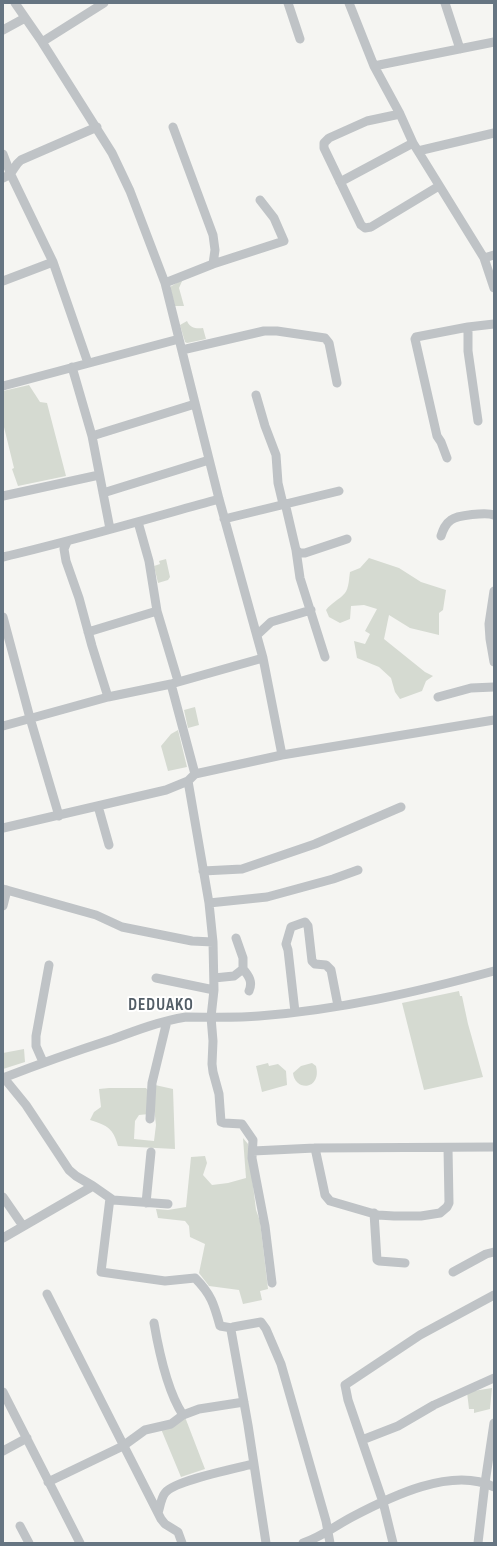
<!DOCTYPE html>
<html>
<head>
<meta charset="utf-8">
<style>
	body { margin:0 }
	#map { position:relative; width:497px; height:1546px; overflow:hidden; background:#f5f5f2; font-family:"Sofia Sans Condensed",sans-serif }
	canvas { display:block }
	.frame { position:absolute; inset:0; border:4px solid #667582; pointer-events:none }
</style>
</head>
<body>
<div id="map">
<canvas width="497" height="1546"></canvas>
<div class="frame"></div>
</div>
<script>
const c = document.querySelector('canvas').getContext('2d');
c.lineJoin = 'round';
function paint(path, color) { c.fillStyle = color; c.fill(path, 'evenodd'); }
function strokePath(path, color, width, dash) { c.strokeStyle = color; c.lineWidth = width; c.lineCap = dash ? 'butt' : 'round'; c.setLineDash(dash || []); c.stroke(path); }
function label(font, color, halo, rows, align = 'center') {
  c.font = font + ' "Sofia Sans Condensed",sans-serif'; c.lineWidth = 4; c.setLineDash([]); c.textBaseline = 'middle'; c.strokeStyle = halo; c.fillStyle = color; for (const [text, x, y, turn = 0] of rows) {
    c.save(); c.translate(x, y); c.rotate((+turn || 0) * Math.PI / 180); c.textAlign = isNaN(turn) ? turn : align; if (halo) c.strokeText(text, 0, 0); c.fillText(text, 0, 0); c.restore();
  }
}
paint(new Path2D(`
	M183 279 179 288 184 306H175L170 287Z
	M187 321C190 328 196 329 203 328L206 339 187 343 185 342 180 325Z
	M29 385 40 402 47 403 66 476 18 486 12 469 14 468 3 423V391Z
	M369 558 399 568 421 582 446 590 443 610 439 613V635L410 628 389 615 384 639 425 672 433 676 426 681 422 691 400 699 395 692 391 678 379 667 357 658 354 641 365 644 370 634 365 631 377 609 364 605 351 606 350 619 340 623 329 617 326 610C331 603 339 600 345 593 349 588 349 578 350 572L360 568Z
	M166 559 170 577 168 580 158 583 154 566 160 564 159 561Z
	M195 707 199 725 188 728 184 710Z
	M178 730 187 767 168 771 161 746 171 734Z
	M459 991 460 996H462L468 1024 483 1077 424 1090 402 1003Z
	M24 1049 25 1062 3 1069V1053Z
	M268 1063 269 1066 278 1064 286 1071 287 1085 262 1092 256 1066Z
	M312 1063 316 1066C322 1090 295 1092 293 1073L301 1066Z
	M155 1085 173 1089 175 1149 118 1146C113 1128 108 1126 90 1120L94 1112 101 1107 99 1089 109 1088H146L150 1093 149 1114 139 1115 135 1121 134 1139 154 1141 156 1125 152 1089Z
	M243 1138 248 1144 256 1210 260 1221 268 1289 260 1291 262 1300 243 1304 239 1290 209 1286 199 1273 205 1244 190 1237 189 1226 185 1221 158 1218 156 1209 168 1210 186 1207 191 1157 205 1156 207 1163 203 1175 212 1185 228 1183 246 1178Z
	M492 1388 490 1409 474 1413V1409H469L467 1392Z
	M185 1417 205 1469 181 1477 161 1429Z`), '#d5dad1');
strokePath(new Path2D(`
	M15 3 42 42 112 153 130 191 165 283 219 499 263 658 282 755 494 720
	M288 3 300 39
	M349 3 374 66 400 114 413 143 484 258 494 288
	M445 3 460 49
	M3 30 25 18
	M42 42 104 3
	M374 66 494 42
	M400 114 367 121 329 138 324 143V148L361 225 365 228 371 227 439 186
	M173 127 213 235 215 250 213 264
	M418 151 494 133
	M3 154 11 175 53 262 88 363
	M3 178C15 173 12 167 21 160L97 127
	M340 182 413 143
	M484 258 494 255
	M3 281 53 262
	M165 283 213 264 284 241 274 218 260 200
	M468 327V351L478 421
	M182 350 264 331H277L325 338 329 343 337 383
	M72 367 92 436 110 529
	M3 386 179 339
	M256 395 265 426 276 455 278 483 283 504
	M92 436 195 404
	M447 458 441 442 437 436 415 339 416 337 468 327 494 324
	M103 493 209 460
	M3 496 99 475
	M285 503 296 550 300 553H305L347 539
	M224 519 339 491
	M138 522 149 561 157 611 178 681
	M441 536C443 530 445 524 451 520 457 515 487 512 494 515
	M67 542 64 549 66 561 79 598 92 646 108 697
	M296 550 300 578 325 657
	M3 557C76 540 147 519 219 499
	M494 591 489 624 490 639 494 662
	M3 617 30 718 59 816
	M88 632 157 611
	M257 635 271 622 311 610
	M171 684 195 774
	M438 697 471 688 494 687
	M3 726 108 697 171 684 263 658
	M188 781 209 903 213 942 214 990 211 1017 213 1041 212 1064 213 1072 219 1094 221 1122 224 1123 242 1124 253 1140 252 1158 265 1226 272 1283
	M98 806 109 845
	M3 828 166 790 188 781 195 774 282 755
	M203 871 242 869 315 844 401 807
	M3 889 96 915 122 927 192 941 213 942
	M209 903 267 897 333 879 358 870
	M3 906 7 890
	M243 969C249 976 253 982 249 991
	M156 978 214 990
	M214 978 234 976 243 969V958L236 938
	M295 1012 288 950 286 944 291 927 305 922 308 926 312 961 315 964 326 965 331 970 338 1006
	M43 1062 36 1046V1036L49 965
	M3 1078C39 1064 76 1051 113 1039 137 1030 161 1021 186 1017 211 1017 235 1018 259 1016 339 1010 417 992 494 971
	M4 1078 26 1105 69 1170 76 1176 93 1186 113 1200 168 1204
	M150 1119 152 1083 167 1021
	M315 1148 324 1190 325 1195 330 1201 378 1215 394 1216H421L440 1213 447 1207 449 1203 448 1148
	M253 1151 315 1148 494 1147
	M3 1197 23 1226
	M110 1198 101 1272 165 1281 195 1278C211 1294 214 1304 220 1326L232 1328
	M146 1203 151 1152
	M374 1213 377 1260 379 1261 405 1263
	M3 1238 93 1186
	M453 1272 486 1254 494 1252
	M47 1294C85 1370 123 1444 161 1519L165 1524 178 1532 182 1543
	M154 1323C159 1352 167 1391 183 1415
	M3 1392 80 1543
	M362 1440 398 1426 434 1405 494 1378
	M3 1451 27 1438
	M48 1482 123 1446 145 1430 171 1424 183 1415 199 1409 244 1402
	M158 1513C160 1507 161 1498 165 1493 173 1481 237 1468 253 1464
	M20 1526 29 1543
	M266 1543 248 1425 231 1330 233 1327 261 1322 266 1329 281 1364 326 1521 330 1543
	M303 1543C321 1537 335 1526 352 1517 390 1497 452 1466 494 1487
	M393 1543 383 1502 348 1400 345 1385 420 1335 494 1295
	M478 1543 485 1483 494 1423`), '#bfc3c6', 9);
c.letterSpacing = '1px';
label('bold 17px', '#535e67', '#fff', [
	["DEDUAKO",161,1006]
]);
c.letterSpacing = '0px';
</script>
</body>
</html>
